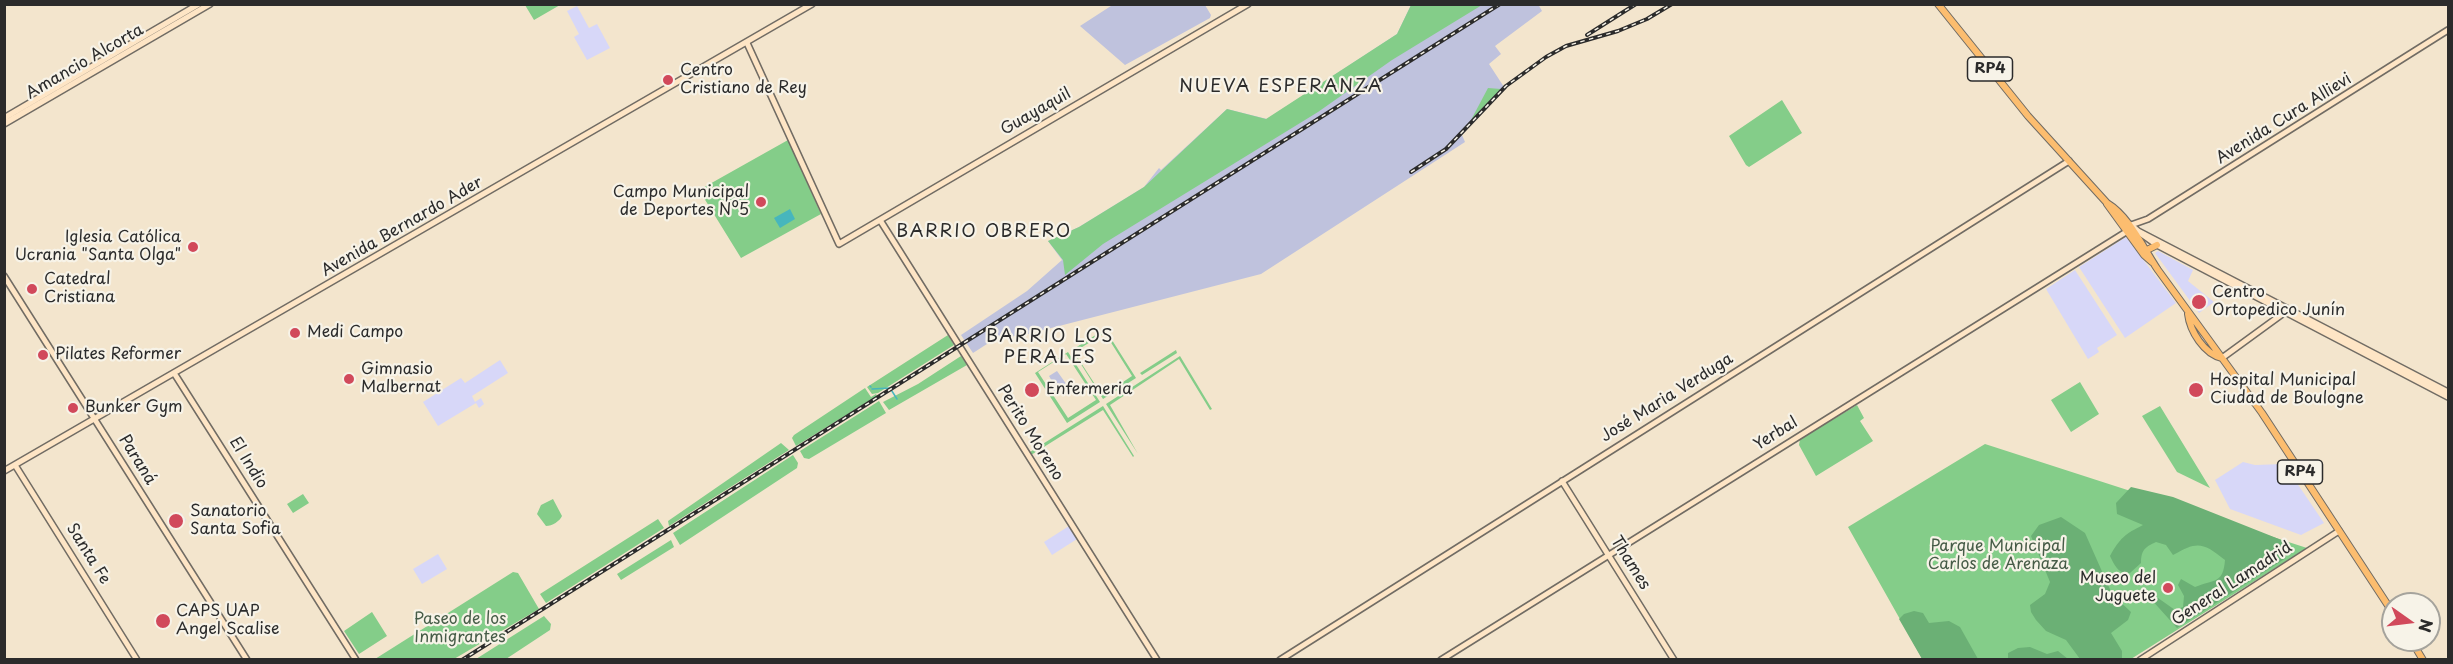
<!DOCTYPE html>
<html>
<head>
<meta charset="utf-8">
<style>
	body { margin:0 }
	#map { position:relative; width:2453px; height:664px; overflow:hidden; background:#f3e5cd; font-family:"Playpen Sans",sans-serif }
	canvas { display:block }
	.frame { position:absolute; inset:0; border:6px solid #2b2b2b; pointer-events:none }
	.north { position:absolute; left:2381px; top:592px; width:60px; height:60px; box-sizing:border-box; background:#f7f3e8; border:2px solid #a5a39c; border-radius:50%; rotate:104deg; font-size:16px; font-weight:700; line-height:24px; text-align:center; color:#2b2b2b }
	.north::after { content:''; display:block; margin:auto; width:21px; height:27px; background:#d1495b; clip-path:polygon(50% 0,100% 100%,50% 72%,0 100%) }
</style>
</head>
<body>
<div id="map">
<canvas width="2453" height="664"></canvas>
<div class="frame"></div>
<div class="north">N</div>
</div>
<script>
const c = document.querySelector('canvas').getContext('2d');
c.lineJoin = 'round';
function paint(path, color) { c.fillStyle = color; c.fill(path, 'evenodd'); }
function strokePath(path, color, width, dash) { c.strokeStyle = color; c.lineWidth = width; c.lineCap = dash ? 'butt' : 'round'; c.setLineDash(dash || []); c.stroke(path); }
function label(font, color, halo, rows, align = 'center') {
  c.font = font + ' "Playpen Sans",sans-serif'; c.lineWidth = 4.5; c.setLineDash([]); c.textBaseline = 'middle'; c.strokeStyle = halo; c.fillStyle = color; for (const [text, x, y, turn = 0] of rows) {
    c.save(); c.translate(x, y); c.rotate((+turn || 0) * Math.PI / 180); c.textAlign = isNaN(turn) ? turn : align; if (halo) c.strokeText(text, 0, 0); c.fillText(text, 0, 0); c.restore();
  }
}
paint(new Path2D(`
	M577 6 589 28 597 24 610 48 587 60 574 37 579 34 567 11Z
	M2126 237 2176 303 2125 338 2079 267Z
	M2158 251 2193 270 2188 281 2214 302 2199 313 2155 253Z
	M2075 270 2117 335 2097 348 2099 352 2088 359 2046 289Z
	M500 360 508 373 472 396 475 402 481 398 484 404 479 408 476 403 438 426 423 402 461 378 465 383Z
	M2243 462 2255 465 2284 464 2324 523 2301 535 2230 509 2215 480Z
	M181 513 186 520 171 529 167 522Z
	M1069 526 1077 539 1052 555 1044 542Z
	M438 554 447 569 422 584 413 569Z`), '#d7d7f8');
paint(new Path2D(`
	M1114 4 1205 5 1211 15 1210 18 1125 65 1080 26Z
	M1538 4 1542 11 1495 46 1501 54 1489 64 1504 87 1462 135 1465 142 1261 274 1028 334 1025 333 987 344 973 353 961 335 1027 291 1062 260 1048 241 1079 227 1144 187 1159 168 1161 170 1227 109 1267 119 1397 34 1411 5Z
	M1057 371 1067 385 1053 394 1048 386 1053 383 1049 376Z`), '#bfc2dd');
paint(new Path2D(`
	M525 5H560L534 20Z
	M1411 5H1482L1392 60 1318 112 1103 244 1065 275 1063 260 1048 241 1079 227 1144 187 1227 109 1266 119 1397 34Z
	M1488 88 1501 89 1471 120Z
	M1782 100 1802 133 1749 167 1746 165 1729 136Z
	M788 140 821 214 741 258 699 190Z
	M1105 329 1136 378 1103 399 1072 350ZM1105 333 1132 376 1105 394 1101 388 1098 389 1074 352Z
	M948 335 954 345 878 393 872 394 867 387Z
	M1176 350 1177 353 1142 375 1140 373Z
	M1068 352 1100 402 1067 423 1035 373ZM1066 354 1096 400 1068 418 1038 372Z
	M961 356 967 365 889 410 883 402 918 384Z
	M1180 356 1212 409 1210 410 1179 359 1110 405 1138 454 1106 404Z
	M2080 382 2099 414 2071 432 2051 400Z
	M865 388 871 397 876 394 877 396 796 446 792 438 794 435Z
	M879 401 886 413 809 459 804 458 800 451Z
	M1857 405 1864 418 1860 421 1873 441 1816 476 1799 445 1800 439Z
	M1103 406 1134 456 1133 457 1103 410 1031 455 1030 452Z
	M2160 406 2210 488 2177 472 2142 416Z
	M781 443 789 450 669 526 668 521Z
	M1985 444 2307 548 2131 659 1923 660 1848 527Z
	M793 455 798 463 797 468 680 545 673 533Z
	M303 494 309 503 293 513 287 504Z
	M553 499 562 516C560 521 552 526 546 526L537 514 541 505Z
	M658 519 664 528 546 603 540 594Z
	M671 540 674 547 621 580 617 574Z
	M513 572 518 573 539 609 454 659H375Z
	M372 612 387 636 359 654 344 631Z
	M544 616 551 624 550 630 506 659H476Z`), '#84cd89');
paint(new Path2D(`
	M2131 487 2173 497 2284 541 2286 558 2177 628 2150 598H2158L2175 610 2183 607 2184 596 2178 585 2181 579 2195 587C2215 579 2223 584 2225 560 2203 542 2197 541 2173 555L2166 545 2156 542C2145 547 2141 550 2141 563L2130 573C2118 574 2115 566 2110 556 2120 538 2125 534 2143 525L2117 514 2116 503Z
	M2061 517 2085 533 2112 594 2131 612 2128 620 2111 633 2122 651V659H2080L2066 640 2046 631 2036 620 2031 612 2030 605 2045 594 2050 582 2031 536 2039 525Z
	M1914 611 1923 613 1929 623 1949 621 1960 627 1978 659H1922L1899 619 1904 614Z
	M2030 647 2047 654 2058 651 2068 659H2008V653L2018 648Z`), '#6bb075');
paint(new Path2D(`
	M790 209 795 219 780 228 774 218Z`), '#47b6bd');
strokePath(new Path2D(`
	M870 386 871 387
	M872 389 890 388 897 399`), '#47b6bd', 1.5);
const secondary = new Path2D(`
	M747 43 839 244 1248 4
	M4 118 199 4
	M4 124 210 4
	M880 220 1157 660
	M2131 225 2148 219 2448 30
	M2131 225 2138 231 2448 392
	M2140 233 2157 245 2448 397
	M4 276 247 660
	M2222 358 2281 315 2285 310
	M174 373 356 660
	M15 465 137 660
	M4 471 812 4
	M1562 481 1674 660
	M1280 660 2069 161
	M1441 660 2126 232
	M2140 660 2339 531`);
const primary = new Path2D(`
	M1938 4 2028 116 2107 203C2130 217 2143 248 2158 270L2262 413 2393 613
	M2107 204 2144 255 2152 262
	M2147 250 2157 245
	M2188 314C2190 331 2204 354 2222 358
	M2411 640 2423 660`);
strokePath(secondary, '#716c64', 8);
strokePath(primary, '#716c64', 8);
strokePath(secondary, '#fee5c5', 5);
strokePath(primary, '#fcbd6f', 6);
const rail = new Path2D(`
	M1587 35 1636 4
	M1411 172 1446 149 1506 86 1546 57 1566 46 1618 31 1647 19 1672 4
	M462 660 1500 4`);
strokePath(rail, '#2b2b2b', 4);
strokePath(rail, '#f7f3e8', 1.5, [4.5]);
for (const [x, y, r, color] of [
	[668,80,6,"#d1495b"],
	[761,202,6,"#d1495b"],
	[193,247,6,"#d1495b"],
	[32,289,6,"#d1495b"],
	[2199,302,8,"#d1495b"],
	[295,333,6,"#d1495b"],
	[43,355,6,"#d1495b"],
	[349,379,6,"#d1495b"],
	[1032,390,8,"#d1495b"],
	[2196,390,8,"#d1495b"],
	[73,408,6,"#d1495b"],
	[176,521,8,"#d1495b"],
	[2168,588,6,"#d1495b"],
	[163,621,8,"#d1495b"]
]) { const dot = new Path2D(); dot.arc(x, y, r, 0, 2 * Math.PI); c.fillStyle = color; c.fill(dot); strokePath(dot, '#f7f3e8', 2); }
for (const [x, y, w] of [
	[1990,69,45],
	[2300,472,45]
]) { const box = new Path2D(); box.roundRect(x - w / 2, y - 12, w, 24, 4.5); c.fillStyle = '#f7f3e8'; c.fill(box); strokePath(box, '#2b2b2b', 1.5); }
label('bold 15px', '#2b2b2b', null, [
	["RP4",1990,69],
	["RP4",2300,472]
]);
label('16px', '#2b2b2b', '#f7f3e8', [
	["Amancio Alcorta",85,62,-30],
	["Guayaquil",1036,112,-30],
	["Avenida Cura Allievi",2284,119,-32],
	["Avenida Bernardo Ader",402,227,-30],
	["José Maria Verduga",1667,398,-32],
	["Perito Moreno",1030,433,58],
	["Yerbal",1776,434,-32],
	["Paraná",137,460,58],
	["El Indio",248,463,58],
	["Santa Fe",88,554,58],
	["Thames",1630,563,58],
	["General Lamadrid",2232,584,-33]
]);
label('16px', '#2b2b2b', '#f7f3e8', [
	["Centro",680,71],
	["Cristiano de Rey",680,89],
	["Campo Municipal",749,193,"right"],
	["de Deportes Nº5",749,211,"right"],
	["Iglesia Católica",181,238,"right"],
	["Ucrania \"Santa Olga\"",181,256,"right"],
	["Catedral",44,280],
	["Cristiana",44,298],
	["Centro",2212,293],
	["Ortopedico Junín",2212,311],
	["Medi Campo",307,333],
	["Pilates Reformer",55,355],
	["Gimnasio",361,370],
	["Malbernat",361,388],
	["Hospital Municipal",2210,381],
	["Ciudad de Boulogne",2210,399],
	["Enfermeria",1046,390],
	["Bunker Gym",85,408],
	["Sanatorio",190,512],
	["Santa Sofia",190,530],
	["Museo del",2156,579,"right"],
	["Juguete",2156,597,"right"],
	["CAPS UAP",176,612],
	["Angel Scalise",176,630]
], 'left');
label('16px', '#465c47', '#f7f3e8', [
	["Parque Municipal",1998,547],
	["Carlos de Arenaza",1998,565],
	["Paseo de los",460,620],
	["Inmigrantes",460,638]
]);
c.letterSpacing = '1.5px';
label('18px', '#2b2b2b', '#f7f3e8', [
	["NUEVA ESPERANZA",1281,87],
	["BARRIO OBRERO",984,232],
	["BARRIO LOS",1050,337],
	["PERALES",1050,358]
]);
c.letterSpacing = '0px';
</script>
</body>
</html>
